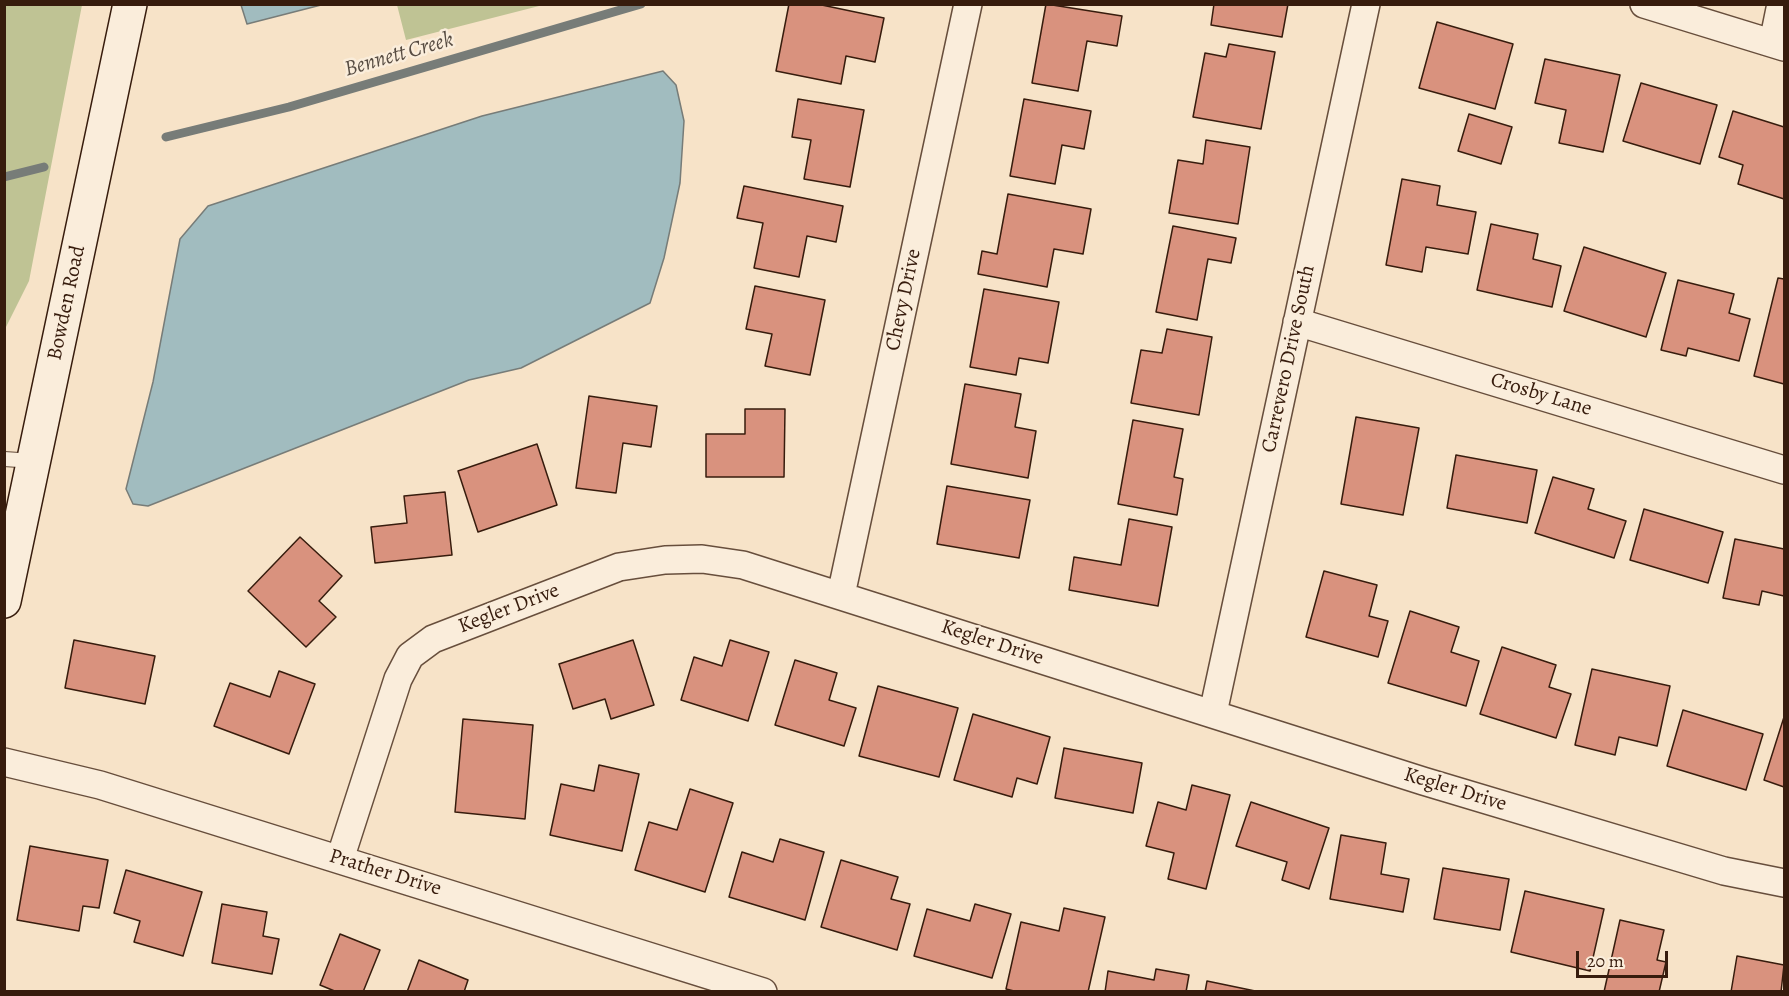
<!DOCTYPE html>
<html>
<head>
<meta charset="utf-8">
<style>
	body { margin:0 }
	#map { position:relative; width:1789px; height:996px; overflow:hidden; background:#f7e3c8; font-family:Alegreya,serif }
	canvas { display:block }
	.frame { position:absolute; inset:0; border:6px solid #371c0d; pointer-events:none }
	.scale { position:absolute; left:1576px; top:951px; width:92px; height:27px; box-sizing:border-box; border:3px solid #371c0d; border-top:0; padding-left:8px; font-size:18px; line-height:21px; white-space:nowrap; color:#371c0d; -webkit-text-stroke:4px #faeddb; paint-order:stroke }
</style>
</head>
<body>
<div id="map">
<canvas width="1789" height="996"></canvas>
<div class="frame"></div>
<div class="scale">20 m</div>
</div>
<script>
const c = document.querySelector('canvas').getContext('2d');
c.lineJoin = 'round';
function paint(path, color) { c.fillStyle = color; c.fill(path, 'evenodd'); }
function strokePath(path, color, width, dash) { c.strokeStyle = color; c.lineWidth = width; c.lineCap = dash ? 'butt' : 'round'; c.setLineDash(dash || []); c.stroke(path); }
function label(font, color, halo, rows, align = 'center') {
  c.font = font + ' Alegreya,serif'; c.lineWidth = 5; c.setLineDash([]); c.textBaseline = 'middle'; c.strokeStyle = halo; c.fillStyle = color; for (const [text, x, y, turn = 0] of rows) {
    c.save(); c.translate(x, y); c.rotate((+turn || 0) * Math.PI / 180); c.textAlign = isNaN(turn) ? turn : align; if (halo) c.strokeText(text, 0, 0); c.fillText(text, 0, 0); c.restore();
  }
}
paint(new Path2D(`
	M5 4 82 5 29 281 5 329Z
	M397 5V4L543 5 406 40Z`), '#bfc394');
const water = new Path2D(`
	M241 5V4L321 5 247 24Z
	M663 71 676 85 684 121 680 183 664 258 650 303 521 368 469 380 148 506 133 504 126 489 153 382 180 239 208 206 482 116Z`);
paint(water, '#a1bcbf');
strokePath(water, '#777c78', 1.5);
strokePath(new Path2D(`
	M166 137 289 107 641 4
	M4 177 44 167`), '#777c78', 9);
const building = new Path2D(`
	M789 4H817L884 18 875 62 846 56 841 84 776 71Z
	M1046 4 1122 16 1117 46 1087 41 1078 91 1032 83Z
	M1214 4H1288L1282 37 1211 25Z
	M1437 22 1513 44 1495 109 1419 88Z
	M1229 44 1275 52 1261 129 1193 117 1205 53 1226 57Z
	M1545 59 1620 75 1603 152 1559 143 1566 110 1535 103Z
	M1641 83 1717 105 1700 164 1623 141Z
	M798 99 864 110 850 187 804 179 811 140 792 137Z
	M1024 99 1091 111 1084 149 1062 145 1055 184 1010 176Z
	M1733 111 1784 127V199L1738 184 1743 165 1719 157Z
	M1469 114 1512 127 1501 164 1458 151Z
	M1206 140 1250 147 1238 224 1169 213 1178 160 1203 164Z
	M1402 179 1440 186 1437 205 1476 212 1468 254 1426 247 1422 272 1386 265Z
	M744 186 843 206 836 242 807 236 799 277 754 268 763 223 737 218Z
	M1008 194 1091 209 1083 254 1054 249 1047 287 978 274 982 251 997 254Z
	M1491 224 1538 234 1533 259 1561 266 1552 307 1477 290Z
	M1173 226 1236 238 1231 263 1208 259 1197 320 1156 312Z
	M1584 247 1666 273 1646 337 1564 311Z
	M1778 278 1784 279V384L1754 376Z
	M1678 280 1734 294 1729 313 1750 319 1739 361 1688 348 1686 356 1661 350Z
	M755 286 825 300 810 375 765 366 772 334 746 329Z
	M984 289 1059 302 1048 363 1019 358 1016 375 970 367Z
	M1167 329 1212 337 1199 415 1131 403 1141 350 1162 353Z
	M965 384 1021 394 1015 427 1036 431 1028 478 951 464Z
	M589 396 657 406 651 447 623 443 616 493 576 488Z
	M745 409H785L784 477H706V434H745Z
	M1356 417 1419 428 1403 515 1341 504Z
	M1133 420 1183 429 1174 477 1183 479 1177 515 1118 504Z
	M537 444 557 505 478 532 458 471Z
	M1456 455 1537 470 1527 523 1447 508Z
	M1553 477 1594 489 1588 509 1626 521 1614 558 1535 533Z
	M947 486 1030 500 1019 558 937 544Z
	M445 492 452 555 375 563 371 527 407 523 404 496Z
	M1644 509 1723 532 1708 583 1630 560Z
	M1129 519 1172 527 1158 606 1069 590 1074 557 1121 565Z
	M300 537 342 576 319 601 336 617 306 647 248 591Z
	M1735 539 1784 549V596L1762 591 1759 605 1723 598Z
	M1324 571 1377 585 1369 616 1388 621 1378 657 1306 637Z
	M1410 611 1459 627 1451 652 1479 661 1466 706 1388 683Z
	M74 640 155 656 145 704 65 688Z
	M633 640 654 705 611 719 605 699 573 709 559 664Z
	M730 640 769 652 748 721 681 700 694 657 722 666Z
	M1502 647 1556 665 1549 687 1571 694 1556 738 1480 714Z
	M795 660 837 673 829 700 856 708 844 746 775 725Z
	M1592 669 1670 686 1657 746 1619 737 1615 755 1575 745Z
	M279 671 315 684 289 754 214 726 230 683 270 697Z
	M878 686 958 708 939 777 859 756Z
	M1683 710 1763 734 1746 790 1667 766Z
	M973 714 1050 737 1037 784 1017 778 1012 797 954 780Z
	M1784 717V787L1764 780Z
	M463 719 533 725 525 819 455 812Z
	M1064 748 1142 763 1133 813 1055 798Z
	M599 765 639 774 622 851 550 835 561 784 594 791Z
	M1192 785 1230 795 1206 889 1168 879 1174 853 1146 846 1158 802 1186 810Z
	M690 789 733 803 705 892 635 870 649 822 677 830Z
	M1251 802 1329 828 1309 889 1282 880 1287 862 1236 846Z
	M1341 835 1386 843 1381 874 1409 879 1403 912 1330 899Z
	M780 839 824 852 805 920 729 897 742 852 773 862Z
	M30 846 108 860 99 908 83 906 79 931 17 920Z
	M841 860 898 877 891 899 910 904 897 950 821 927Z
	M1443 868 1509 879 1500 930 1434 919Z
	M126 870 202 892 183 956 134 942 140 921 114 913Z
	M1525 891 1604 909 1590 971 1511 952Z
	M222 904 267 912 263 936 279 939 272 974 212 963Z
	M975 904 1011 914 992 978 914 956 927 909 970 921Z
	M1064 908 1105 917 1088 992H1018L1006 989 1021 922 1059 931Z
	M1620 920 1664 930 1657 960 1666 962 1659 992H1604Z
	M340 934 380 950 363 992H337L320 985Z
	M1737 956 1784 965 1781 992H1731Z
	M419 960 468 980 464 992H407Z
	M1156 969 1189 975 1186 992H1105L1108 971 1154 980Z
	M1207 981 1260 992H1205Z`);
paint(building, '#d9927e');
strokePath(building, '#371c0d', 1.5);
const lane = new Path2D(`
	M4 459 34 461`);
const street = new Path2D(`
	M1644 4 1784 47
	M1773 43 1781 4
	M1297 322 1784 470
	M841 595 968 4
	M1213 713 1366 4
	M4 762 100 785 763 992
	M340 859 398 679 410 656 433 639 619 567 665 560 702 559 743 565 1423 781 1724 871 1784 883`);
const secondary = new Path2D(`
	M4 601 130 4`);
strokePath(lane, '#674e3c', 16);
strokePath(street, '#674e3c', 30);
strokePath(secondary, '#371c0d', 36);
strokePath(lane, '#faeddb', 14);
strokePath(street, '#faeddb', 27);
strokePath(secondary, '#faeddb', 33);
label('21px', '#371c0d', '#faeddb', [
	["Chevy Drive",904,300,-78],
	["Bowden Road",67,303,-78],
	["Carrevero Drive South",1289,359,-78],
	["Crosby Lane",1541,395,17],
	["Kegler Drive",509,609,-21],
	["Kegler Drive",992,643,18],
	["Kegler Drive",1455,790,17],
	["Prather Drive",385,873,17]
]);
label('italic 22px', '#574c42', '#faeddb', [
	["Bennett Creek",399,55,-16]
]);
</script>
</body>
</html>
